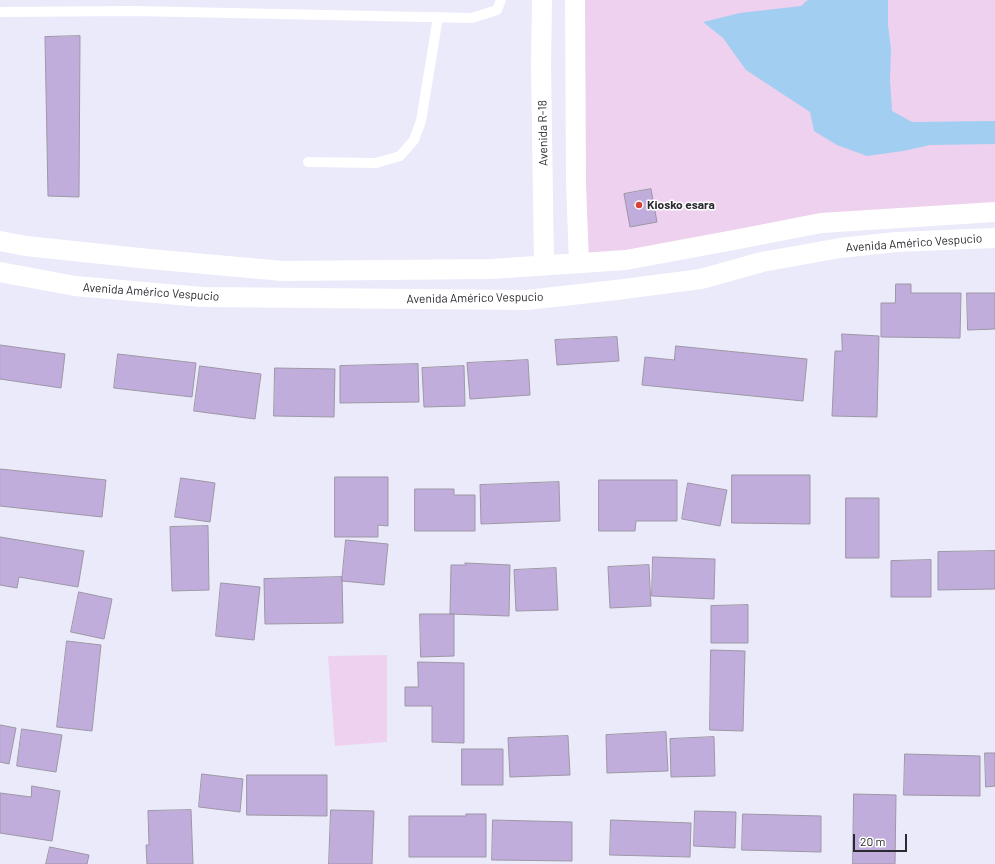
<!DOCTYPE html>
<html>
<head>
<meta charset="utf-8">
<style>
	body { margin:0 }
	#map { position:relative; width:995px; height:864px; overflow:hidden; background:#eaeafa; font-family:Barlow,sans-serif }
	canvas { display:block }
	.scale { position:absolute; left:853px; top:834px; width:54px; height:18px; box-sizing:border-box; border:2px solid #2a2a30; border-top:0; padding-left:5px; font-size:12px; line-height:14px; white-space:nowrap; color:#2a2a30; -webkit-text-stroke:3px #fff; paint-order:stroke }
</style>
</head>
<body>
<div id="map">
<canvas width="995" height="864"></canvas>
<div class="scale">20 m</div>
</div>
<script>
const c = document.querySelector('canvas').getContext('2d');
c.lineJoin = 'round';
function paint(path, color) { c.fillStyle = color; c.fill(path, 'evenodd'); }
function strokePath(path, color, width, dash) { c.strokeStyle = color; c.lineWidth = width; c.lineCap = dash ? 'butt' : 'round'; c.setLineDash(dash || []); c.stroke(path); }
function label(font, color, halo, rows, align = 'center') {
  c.font = font + ' Barlow,sans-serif'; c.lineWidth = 3; c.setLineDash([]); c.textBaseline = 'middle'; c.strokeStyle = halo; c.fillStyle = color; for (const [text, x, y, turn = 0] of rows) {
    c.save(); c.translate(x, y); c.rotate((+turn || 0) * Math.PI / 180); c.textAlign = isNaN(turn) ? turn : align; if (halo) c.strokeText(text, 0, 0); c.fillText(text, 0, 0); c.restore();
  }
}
paint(new Path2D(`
	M576 0H995V212L928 215 579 263Z
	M387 655V742L335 746 328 656Z`), '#eed1ee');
paint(new Path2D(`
	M808 0H888V25L891 49 890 80 892 111 912 122 995 121V144L930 145 903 151 867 156 837 145 814 131 810 112 746 70 723 38 703 22 740 13 801 6Z`), '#a1cef1');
const building = new Path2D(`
	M80 36 79 197 48 196 45 37Z
	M651 189 657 222 630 227 624 194Z
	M896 284H911V293H961L960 338 881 337V303H895Z
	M967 293H995V329L968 330Z
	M842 334 879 336 877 417 832 416 835 351H842Z
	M617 337 619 361 557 365 555 340Z
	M0 345 65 354 61 388 0 379Z
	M676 346 807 359 803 401 642 385 645 357 674 360Z
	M118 354 196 363 192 397 114 388Z
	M528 360 530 395 470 399 467 363Z
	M418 364 419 402 340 403V366Z
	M200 366 261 374 255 419 194 411Z
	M464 366 465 406 424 407 422 368Z
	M275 368 335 369 334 417 274 416Z
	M0 469 106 480 102 517 0 506Z
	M732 475H810V524L732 523Z
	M335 477H388V526L378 525V537H335Z
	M181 478 215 483 210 522 175 517Z
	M599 480H677V521H636L635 531H599Z
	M559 482 560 521 481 524 480 485Z
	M688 483 727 490 720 526 682 519Z
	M415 489H454V495H475V531H415Z
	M846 498H879V558H846Z
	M208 526 209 590 172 591 170 527Z
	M0 537 84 551 78 587 19 577 17 588 0 585Z
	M346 540 388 544 384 585 342 581Z
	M995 551V589L938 590V552Z
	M653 557 715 559 714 599 652 596Z
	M931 560V597H891V561Z
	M465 563 510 565 509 616 450 614 451 565H466Z
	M649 565 651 606 610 608 608 567Z
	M556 568 558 610 516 611 514 570Z
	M342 577 343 623 265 624 264 579Z
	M221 583 260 587 254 640 216 636Z
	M79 592 112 599 104 639 71 632Z
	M748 605V643H711V606Z
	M420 614H454V656L421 657Z
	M67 641 101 645 92 731 57 727Z
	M711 650 745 651 743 731 710 730Z
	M418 662 464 663V743L432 742V706H405V687H418Z
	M0 725 16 728 9 764 0 762Z
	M22 729 62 735 56 772 17 766Z
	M666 732 668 771 607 773 606 735Z
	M568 736 570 775 510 777 508 738Z
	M714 737 715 776 671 777 670 739Z
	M462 749H503V785H462Z
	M985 753H995V786L986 787Z
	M905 754 980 756V796L904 795Z
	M202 774 243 779 240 812 199 807Z
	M247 775H327V816L247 815Z
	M32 786 60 791 52 841 0 833V793L31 797Z
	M854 794 896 795 895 864H853Z
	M191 810 193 864H147L146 845H149L148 811Z
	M331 810 374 811 372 864H329Z
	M695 811 736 812 735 848 694 846Z
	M466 814H486V857H409V816H466Z
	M743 814 821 816V852L742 850Z
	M493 820 572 822V861L492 860Z
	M611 820 691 823 690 857 610 855Z
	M50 847 89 855 87 864H46Z`);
paint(building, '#c1addb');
strokePath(building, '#9d97a5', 1);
strokePath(new Path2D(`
	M0 12 134 11 472 18 497 10 501 0
	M308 162 376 163 400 156 414 140 421 121 438 17`), '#fff', 10);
strokePath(new Path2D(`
	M542 0 541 65 544 265
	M575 0 576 183 579 263
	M0 241 26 246 149 259 283 271 491 269 626 260 739 239 821 223 995 212
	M0 272 75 286 202 297 527 300 616 290 701 279 762 262 840 248 896 242 995 238`), '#fff', 20);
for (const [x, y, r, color] of [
	[639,205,4,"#d24436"]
]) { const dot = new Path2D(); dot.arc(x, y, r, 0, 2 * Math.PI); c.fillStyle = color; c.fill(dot); strokePath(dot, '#fff', 1.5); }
label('12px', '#2a2a30', '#fff', [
	["Avenida R-18",543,133,-91],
	["Avenida Américo Vespucio",914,243,-4],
	["Avenida Américo Vespucio",151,292,4],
	["Avenida Américo Vespucio",475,298,-1]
]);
label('bold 12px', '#2a2a30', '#fff', [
	["Kiosko esara",647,205]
], 'left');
</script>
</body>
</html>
